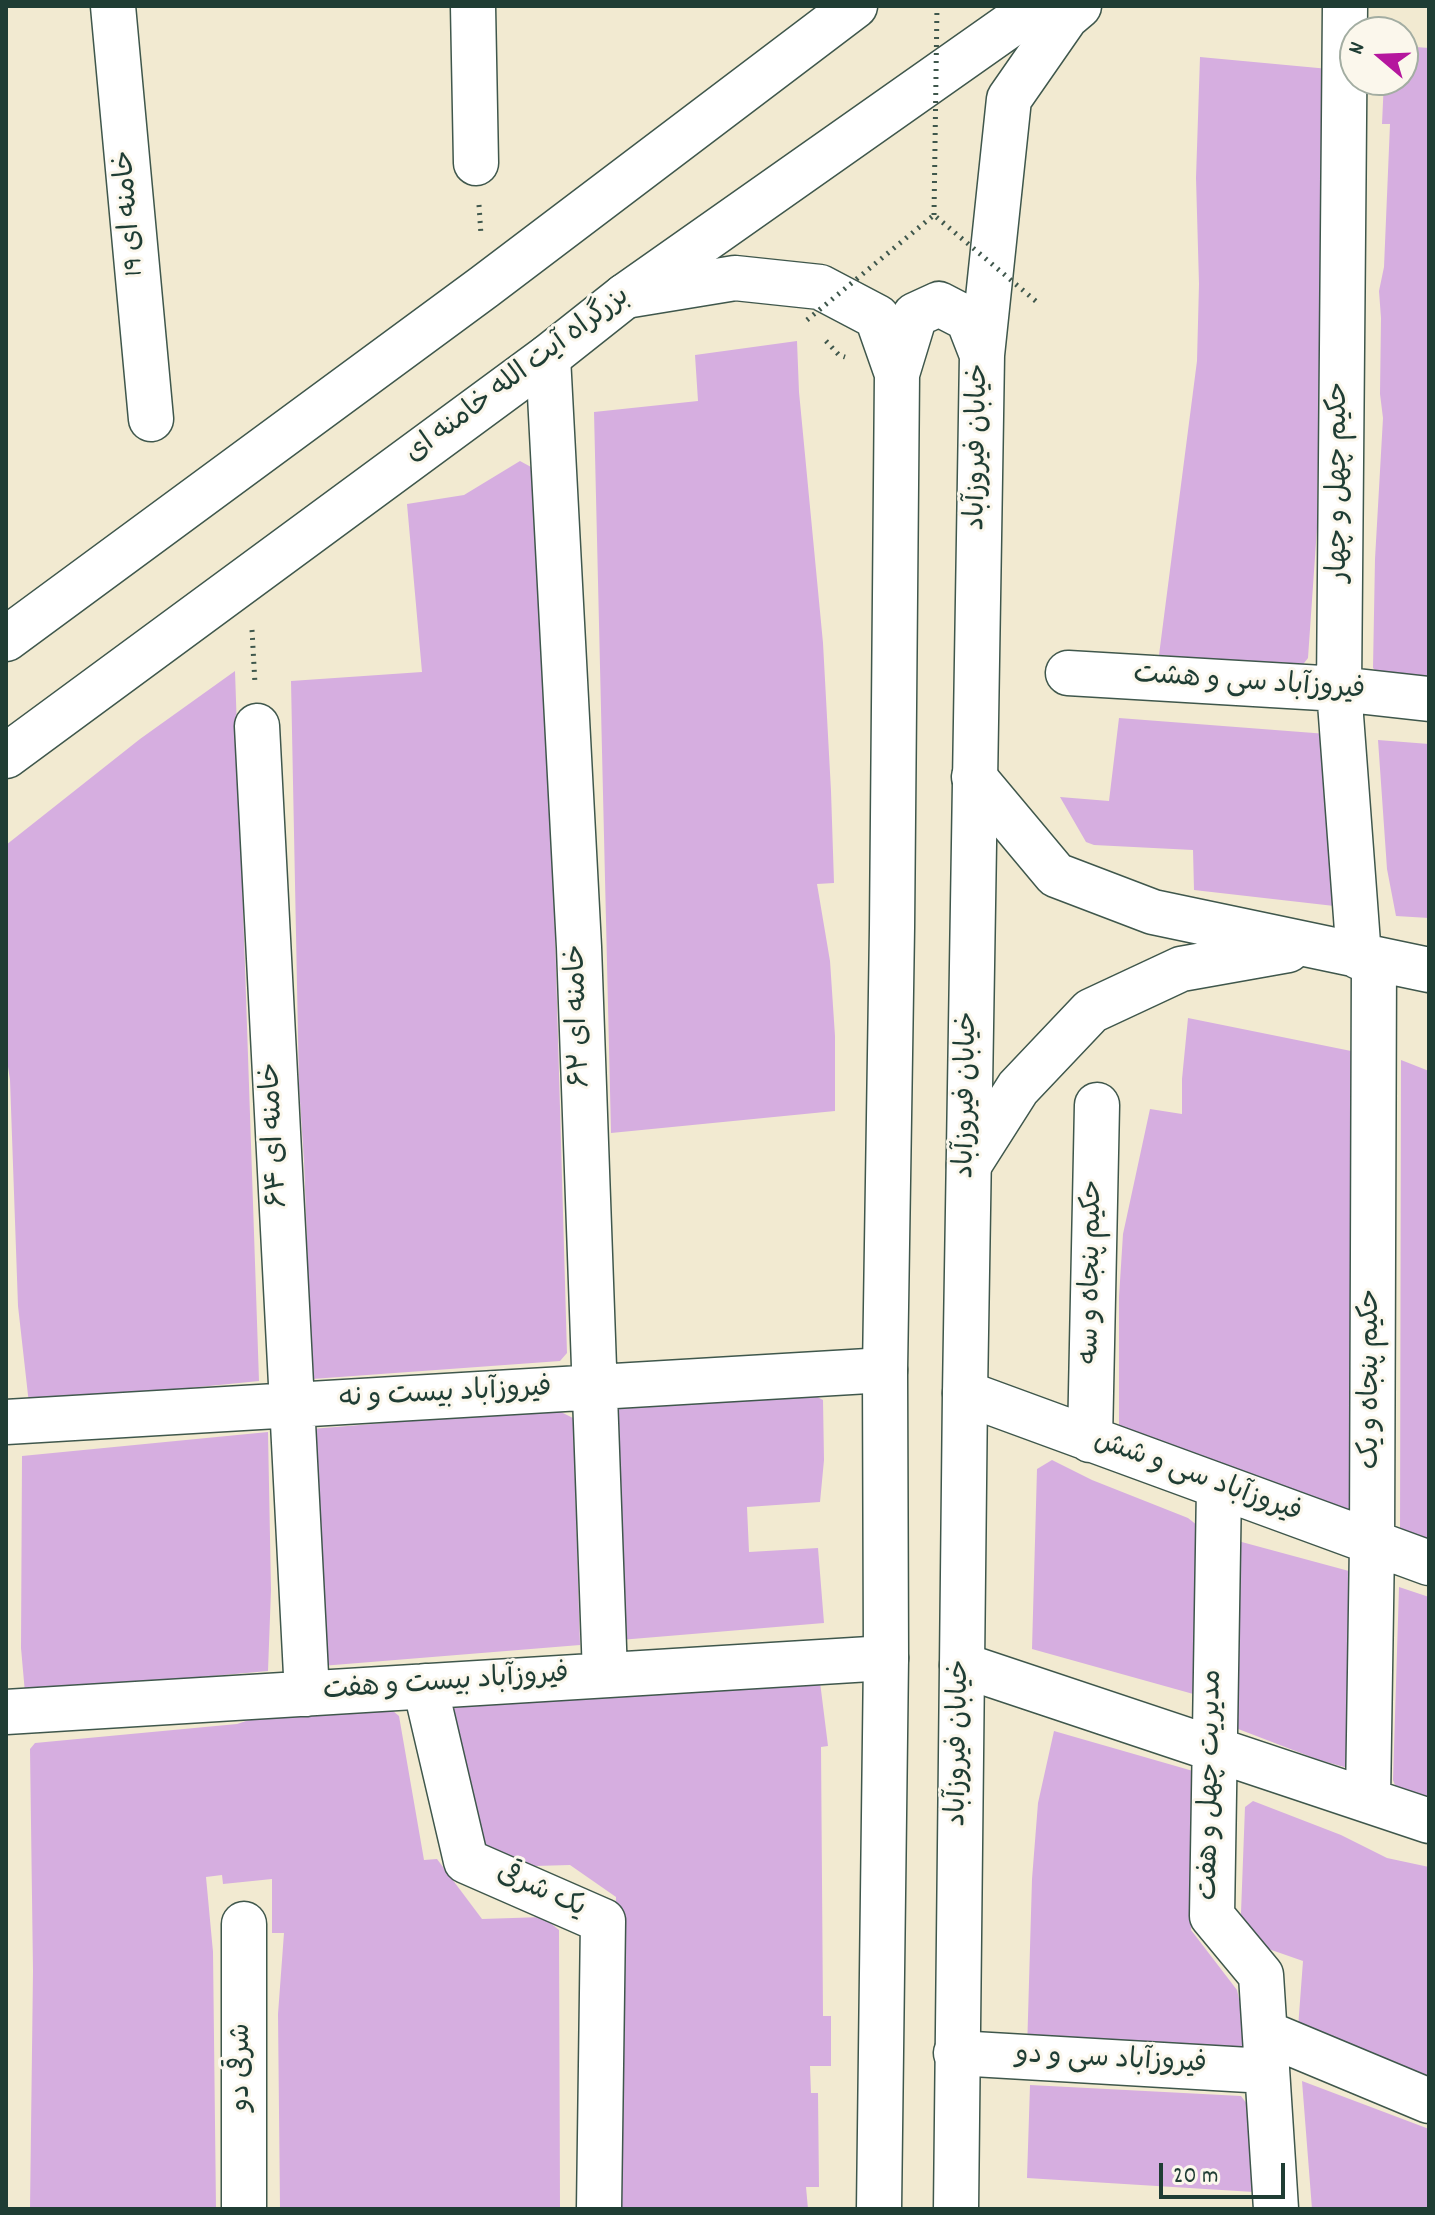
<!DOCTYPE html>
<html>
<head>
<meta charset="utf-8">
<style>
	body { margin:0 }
	#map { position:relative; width:1435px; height:2215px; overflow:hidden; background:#f2ead1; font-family:Dekko,sans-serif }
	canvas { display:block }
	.frame { position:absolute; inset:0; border:8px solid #1f3d34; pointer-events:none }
	.north { position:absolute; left:1339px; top:16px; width:80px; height:80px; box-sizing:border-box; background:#fbf7ec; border:2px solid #a3ada2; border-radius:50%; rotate:289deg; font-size:22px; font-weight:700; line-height:32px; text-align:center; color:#1f3d34 }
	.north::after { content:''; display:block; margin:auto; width:28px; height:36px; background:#b5179e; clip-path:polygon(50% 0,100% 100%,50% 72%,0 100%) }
	.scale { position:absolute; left:1159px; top:2163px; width:126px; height:36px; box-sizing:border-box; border:4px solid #1f3d34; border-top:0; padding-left:10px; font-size:24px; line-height:28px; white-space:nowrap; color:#1f3d34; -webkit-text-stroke:6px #fbf7ec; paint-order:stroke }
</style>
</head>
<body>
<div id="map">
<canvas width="1435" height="2215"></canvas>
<div class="frame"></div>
<div class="north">N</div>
<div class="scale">20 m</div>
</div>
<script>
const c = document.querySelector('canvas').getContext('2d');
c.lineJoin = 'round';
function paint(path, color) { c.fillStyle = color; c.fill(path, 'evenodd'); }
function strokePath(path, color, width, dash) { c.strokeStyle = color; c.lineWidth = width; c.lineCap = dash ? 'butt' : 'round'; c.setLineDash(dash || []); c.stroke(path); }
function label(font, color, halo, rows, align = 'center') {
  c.font = font + ' Dekko,"Playpen Sans Arabic",sans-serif'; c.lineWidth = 6; c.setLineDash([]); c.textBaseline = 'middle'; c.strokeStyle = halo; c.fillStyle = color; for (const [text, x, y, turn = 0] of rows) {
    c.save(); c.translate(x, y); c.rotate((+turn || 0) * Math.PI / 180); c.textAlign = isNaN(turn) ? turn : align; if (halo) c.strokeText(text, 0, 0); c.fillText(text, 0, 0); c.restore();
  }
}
paint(new Path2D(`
	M1403 46 1429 48V681L1383 678 1373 668 1375 559 1383 418 1380 394 1381 318 1379 291 1384 267 1390 124H1382L1384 80H1403Z
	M1200 57 1329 69 1325 296 1320 306 1317 528 1308 658 1301 667 1159 655 1197 361 1199 284 1196 178Z
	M797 341 799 392 823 643 831 791 834 883 817 884 830 961 835 1036V1111L611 1133 594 412 698 401 695 355Z
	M520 461 531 467 540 542 552 828 567 1353 560 1361 312 1379 304 1161 299 1086 291 681 422 672 407 504 464 495Z
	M235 671 259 1381 29 1404 18 1306 10 1080 6 1053V845L140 739Z
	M1119 718 1327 734 1343 907 1194 890 1193 850 1094 845 1086 842 1060 797 1109 801Z
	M1378 740 1429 744V918L1396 916 1387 869Z
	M1188 1018 1361 1053 1362 1520 1119 1433V1297L1123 1234 1150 1109 1182 1114V1079Z
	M1401 1060 1429 1071V1544L1400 1535Z
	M808 1392 823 1400 824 1460 820 1502 747 1507 749 1552 818 1548 824 1623 620 1640 608 1407Z
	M555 1409 573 1418 580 1645 309 1667 299 1430Z
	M268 1432 271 1590 268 1671 25 1693 21 1648 22 1456Z
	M1052 1460 1092 1480 1188 1518 1202 1529 1204 1697 1032 1649 1037 1469Z
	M1238 1541 1360 1574 1355 1770 1319 1760 1233 1727Z
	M1399 1587 1429 1597V1800L1396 1788 1393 1780Z
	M819 1674 828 1746 821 1747 823 2016H831V2066H810L811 2093H818L819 2187H806L808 2209H612L616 1897 570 1865 499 1867 474 1846 450 1716 455 1706Z
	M393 1711 399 1716 424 1860 437 1859 482 1919 543 1917 559 1930 560 2209H280L278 2014 284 1933H272V1879L223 1884 222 1875 206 1877 213 1952 216 2209H30L33 1971 30 1749 35 1743 237 1724 252 1719Z
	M1054 1731 1193 1771 1195 1853 1191 1930 1237 1990 1241 2008 1244 2058 1027 2051 1032 1879 1038 1803Z
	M1253 1801 1341 1835 1387 1858 1429 1867V2082L1298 2028 1303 1961 1240 1939 1245 1807Z
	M1302 2081 1429 2129V2209H1312Z
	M1030 2085 1241 2096 1247 2104 1254 2192 1027 2178Z`), '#d6aee0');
const minor = new Path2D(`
	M113 6 151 419
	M473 6 476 163
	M1345 6 1339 689 1359 957
	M548 357 579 947 605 1675
	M1068 673 1339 689 1429 699
	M257 726 307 1694
	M974 777 1056 875 1153 912 1429 970
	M969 1165 1018 1088 1091 1011 1181 969 1288 950
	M965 1393 1429 1563
	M6 1422 885 1370
	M1090 1440 1097 1105
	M1219 1487 1212 1916 1261 1975 1276 2209
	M962 1665 1429 1821
	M425 1686 466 1861 603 1921 599 2209
	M6 1712 886 1658
	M1368 1799 1372 1544 1374 959
	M244 1924V2209
	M1266 2033 1429 2101
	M956 2053 1266 2071`);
const major = new Path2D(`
	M625 296 735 278 820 287 877 317 897 374 892 928 885 1370 886 1658 879 2209
	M897 374 915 315 939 304 968 319 982 355
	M956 2209 965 1393 982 355 1009 99 1066 17 1079 6`);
const highway = new Path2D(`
	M6 639 484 287 855 6
	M6 756 548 357 625 296 1037 6`);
strokePath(minor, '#3f574c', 47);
strokePath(major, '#3f574c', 47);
strokePath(highway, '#3f574c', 47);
strokePath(new Path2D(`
	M479 205 481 235
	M826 341 839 355 845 357
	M252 630 255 684`), '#3f574c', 5, [2, 6]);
strokePath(minor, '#fff', 44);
strokePath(major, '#fff', 44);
strokePath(highway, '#fff', 44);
strokePath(new Path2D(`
	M934 215 937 6
	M807 320 934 215 1038 303`), '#3f574c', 5, [2, 6]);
label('28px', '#1f3d34', '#fbf7ec', [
	["خامنه ای 19",132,213,-95],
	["بزرگراه آیت الله خامنه ای",519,377,-37],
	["خیابان فیروزآباد",980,447,-89],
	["حکیم چهل و چهار",1341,482,-90],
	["فیروزآباد سی و هشت",1249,685,4],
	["خامنه ای ۶۲",581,1016,-92],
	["خیابان فیروزآباد",969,1095,-89],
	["خامنه ای ۶۴",277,1135,-93],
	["حکیم پنجاه و سه",1094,1272,-89],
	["حکیم پنجاه و یک",1373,1379,-90],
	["فیروزآباد بیست و نه",445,1396,-3],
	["فیروزآباد سی و شش",1197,1479,20],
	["فیروزآباد بیست و هفت",446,1685,-4],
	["خیابان فیروزآباد",961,1743,-89],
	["مدیریت چهل و هفت",1213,1785,-89],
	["یک شرقی",540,1893,24],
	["فیروزآباد سی و دو",1111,2062,3],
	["شرقی دو",244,2067,-90]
]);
</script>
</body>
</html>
